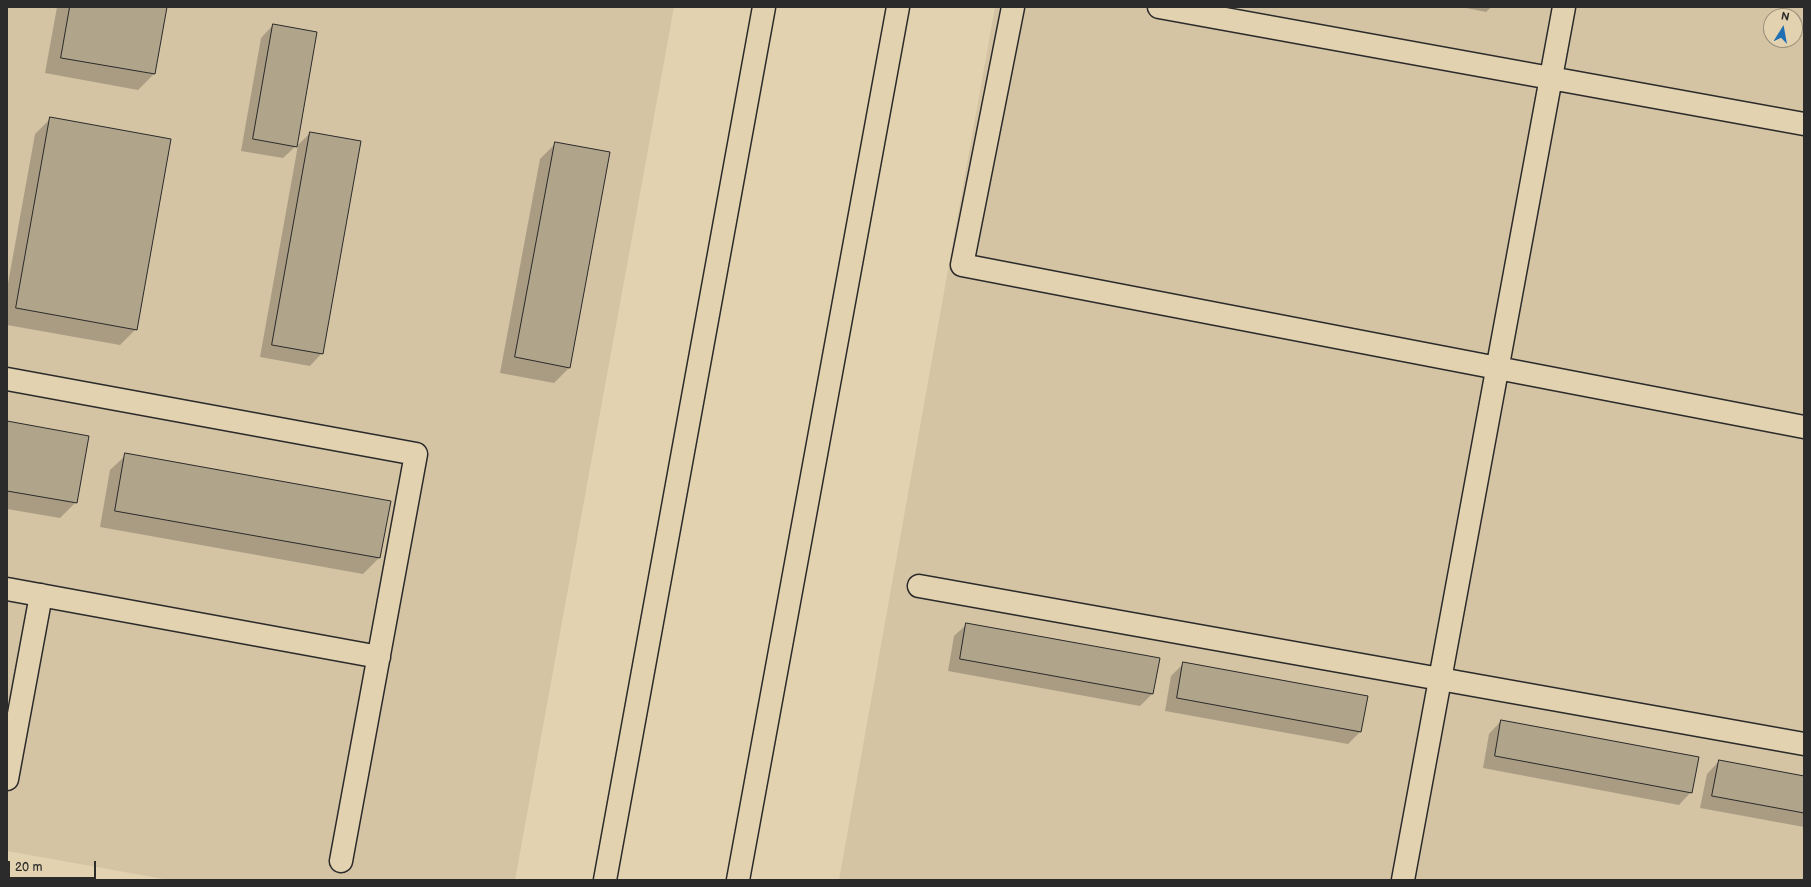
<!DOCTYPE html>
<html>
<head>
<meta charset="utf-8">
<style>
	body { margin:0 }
	#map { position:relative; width:1811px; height:887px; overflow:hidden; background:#e3d2af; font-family:"Balsamiq Sans",sans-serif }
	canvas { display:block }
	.frame { position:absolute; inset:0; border:8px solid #2b2b2b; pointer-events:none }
	.north { position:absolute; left:1763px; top:8px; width:40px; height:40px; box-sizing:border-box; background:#e3d2af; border:1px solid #998f7a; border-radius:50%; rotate:11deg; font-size:11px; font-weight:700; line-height:16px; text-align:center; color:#2b2b2b }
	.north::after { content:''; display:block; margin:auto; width:14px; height:18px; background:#1f6fb2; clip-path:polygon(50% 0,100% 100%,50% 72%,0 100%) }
	.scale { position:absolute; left:8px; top:861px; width:88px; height:18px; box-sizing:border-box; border:2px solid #2b2b2b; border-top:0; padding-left:5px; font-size:12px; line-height:14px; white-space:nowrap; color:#2b2b2b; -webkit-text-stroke:3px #e3d2af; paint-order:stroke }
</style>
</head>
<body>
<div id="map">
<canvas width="1811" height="887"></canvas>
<div class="frame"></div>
<div class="north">N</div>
<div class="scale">20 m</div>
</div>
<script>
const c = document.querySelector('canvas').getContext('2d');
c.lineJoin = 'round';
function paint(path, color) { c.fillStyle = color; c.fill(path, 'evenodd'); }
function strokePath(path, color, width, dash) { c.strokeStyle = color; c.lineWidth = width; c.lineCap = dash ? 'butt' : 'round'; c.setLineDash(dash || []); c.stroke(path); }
paint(new Path2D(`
	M7 7H674L515 880H169L7 851Z
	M995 7H1804V880H839ZM1771 16H1795V40H1771Z`), '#d4c4a4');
paint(new Path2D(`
	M57 7H166L154 74 138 90 45 73Z
	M1461 7H1491L1486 12Z
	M273 25 296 146 283 158 241 151 261 38Z
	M50 119 136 329 120 345 7 325V289L35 134Z
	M310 133 322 353 310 366 260 357 298 145Z
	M556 143 570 367 554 383 500 373 540 159Z
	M7 422 76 502 60 518 7 509Z
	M126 455 389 501 379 558 363 574 100 527 110 470Z
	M967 624 1152 694 1140 706 948 671 954 636Z
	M1183 664 1360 732 1348 744 1165 711 1171 676Z
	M1501 721 1691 792 1679 805 1483 768 1489 734Z
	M1719 761 1804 777V827L1700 808 1707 774Z`), '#0003');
const building = new Path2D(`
	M70 7H167L155 74 61 58Z
	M273 24 317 32 297 147 253 139Z
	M50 117 171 139 137 330 16 308Z
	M310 132 361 141 323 354 272 345Z
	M555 142 610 152 570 368 515 357Z
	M7 421 89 436 77 503 7 491Z
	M125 453 391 501 380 558 115 511Z
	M966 623 1160 658 1153 694 960 659Z
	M1183 662 1368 696 1361 732 1177 698Z
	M1501 720 1699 757 1692 793 1495 756Z
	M1719 760 1804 776V813L1712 796Z`);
paint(building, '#b0a48b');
strokePath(building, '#2b2b2b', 1);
const minor = new Path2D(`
	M1013 7 962 265 1804 427
	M1159 7 1804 124
	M7 379 416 454 341 861
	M919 586 1804 744
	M7 589 379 657
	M7 779 41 595
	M605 880 764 7
	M738 880 898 7
	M1403 880 1564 7`);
strokePath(minor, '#2b2b2b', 25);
strokePath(minor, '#e3d2af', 22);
</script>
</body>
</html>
